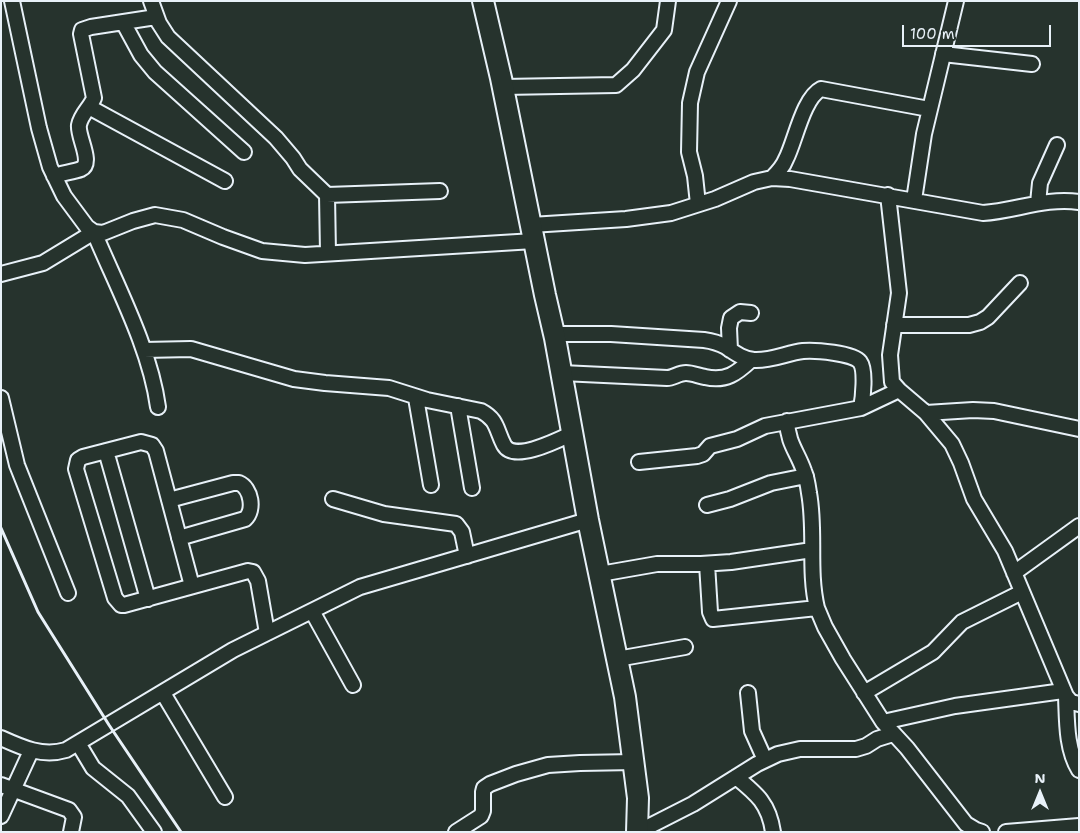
<!DOCTYPE html>
<html>
<head>
<meta charset="utf-8">
<style>
	body { margin:0 }
	#map { position:relative; width:1080px; height:833px; overflow:hidden; background:#26332d; font-family:"Shantell Sans",sans-serif }
	canvas { display:block }
	.frame { position:absolute; inset:0; border:2px solid #e8f1f8; pointer-events:none }
	.north { position:absolute; left:1015px; top:768px; width:50px; height:50px; -webkit-text-stroke:4px #26332d; paint-order:stroke; rotate:0deg; font-size:14px; font-weight:700; line-height:20px; text-align:center; color:#e8f1f8 }
	.north::after { content:''; display:block; margin:auto; width:18px; height:22px; background:#e8f1f8; clip-path:polygon(50% 0,100% 100%,50% 72%,0 100%) }
	.scale { position:absolute; left:902px; top:25px; width:149px; height:22px; box-sizing:border-box; border:2px solid #e8f1f8; border-top:0; padding-left:6px; font-size:15px; line-height:18px; white-space:nowrap; color:#e8f1f8; -webkit-text-stroke:4px #26332d; paint-order:stroke }
</style>
</head>
<body>
<div id="map">
<canvas width="1080" height="833"></canvas>
<div class="frame"></div>
<div class="north">N</div>
<div class="scale">100 m</div>
</div>
<script>
const c = document.querySelector('canvas').getContext('2d');
c.lineJoin = 'round';
function strokePath(path, color, width, dash) { c.strokeStyle = color; c.lineWidth = width; c.lineCap = dash ? 'butt' : 'round'; c.setLineDash(dash || []); c.stroke(path); }
const minor = new Path2D(`
	M12 1 39 128 50 167 64 196 87 227 94 232 103 233 133 221 155 215 183 220 223 237 262 251 305 255 534 241
	M151 1 159 23 168 37 276 138 293 158 300 169 327 195 328 253
	M123 22 141 55 155 72 244 152
	M943 54 1032 64
	M503 87 616 85 633 70 664 30 668 1
	M89 107 225 181
	M54 176C62 173 73 172 81 169 94 163 77 136 79 125 81 114 90 108 94 98L81 34 82 30 91 27 156 17
	M772 178C778 172 783 167 786 159 795 142 803 98 821 89L929 109
	M327 195 440 191
	M888 195 899 293 890 355 892 382 899 390 926 413 952 444 961 463 974 499 1005 551 1066 696 1071 702 1079 704
	M914 200 924 134 956 1
	M1038 203 1040 183 1057 145
	M698 204 695 176 689 152 690 103 697 72 729 1
	M531 225 626 219 671 213 715 199 754 182 772 178 790 179 983 213C1015 211 1046 197 1079 202
	M1 274 43 263 94 232C117 287 150 348 158 407
	M894 325H969L980 322 988 317 1020 283
	M554 334H611L704 340C712 341 719 343 726 347 735 353 743 359 754 360 771 361 787 353 803 351 815 350 853 353 860 362 866 370 863 398 861 408
	M144 350 191 349 294 379 325 383 389 388 427 400 481 411C498 420 496 430 504 445 514 463 560 439 573 433
	M730 350 729 328 731 318 740 312 751 313
	M562 373 667 378C673 378 679 373 686 373 692 373 699 376 705 377 726 382 737 373 751 360
	M1 398 17 465 68 593
	M416 398 431 485
	M458 406 472 488
	M926 413 973 410 994 411 1079 429
	M787 421C788 444 797 451 804 471 807 478 808 486 809 493 816 531 808 570 817 608
	M106 451 148 599
	M639 462 697 456 703 454 710 446 737 439 765 426 861 408 899 390
	M333 499 384 514 456 524 462 532 467 556
	M169 500 233 483H239C251 488 255 510 245 519L179 538
	M707 505 730 499 771 483 806 476
	M707 564 710 612 713 619 817 608 825 627 843 659 883 722 907 748 966 824 976 830 982 832
	M1014 573 1079 526
	M600 574 657 564H701L731 562 812 550
	M192 586 156 451 152 445 141 442 83 457 78 460 76 469 115 598 121 605H124L248 571 253 572 258 581 267 633
	M312 611 353 685
	M617 659 685 647
	M163 693 225 797
	M748 693 752 731 765 760
	M864 693 933 652 962 622 1022 592
	M1066 696C1067 720 1066 749 1079 770
	M883 722 955 706 1063 691
	M1 738C23 748 43 757 66 750L233 650 360 587 588 520
	M78 743 93 768 128 796 154 832
	M736 777C757 794 769 804 773 832
	M1 785 69 810 74 817 71 832
	M1 816 31 751
	M456 832 481 816 483 811V792L484 788 490 784 516 774 548 765 580 763 634 762
	M638 832 693 804 757 764 778 754 800 749H856L866 746 877 739 893 734
	M1006 832 1079 826`);
const highway = new Path2D(`
	M483 1 501 78 545 295 555 338 588 520 625 697 638 798 637 832`);
strokePath(minor, '#e8f1f8', 18);
strokePath(highway, '#e8f1f8', 24);
strokePath(minor, '#26332d', 14);
strokePath(highway, '#26332d', 20);
strokePath(new Path2D(`
	M1 528 38 612 109 725 181 832`), '#e8f1f8', 3);
</script>
</body>
</html>
